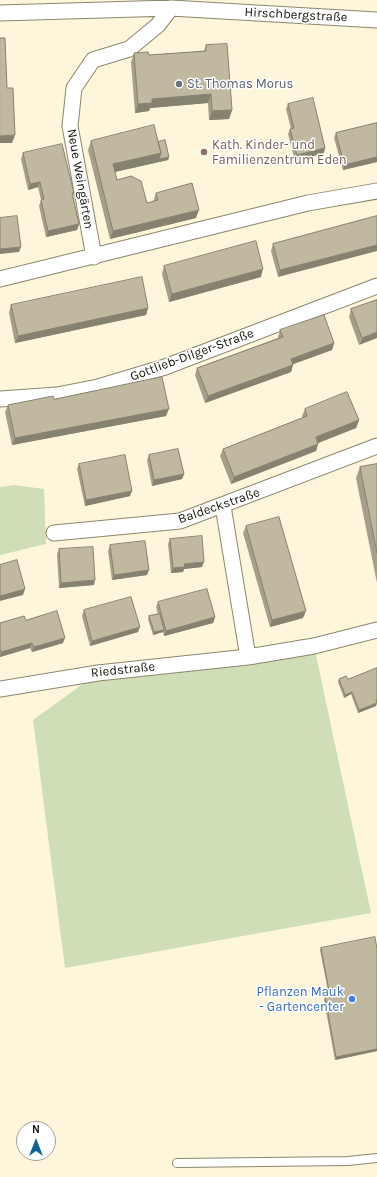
<!DOCTYPE html>
<html>
<head>
<meta charset="utf-8">
<style>
	body { margin:0 }
	#map { position:relative; width:377px; height:1177px; overflow:hidden; background:#fdf6db; font-family:Karla,sans-serif }
	canvas { display:block }
	.north { position:absolute; left:16px; top:1121px; width:40px; height:40px; box-sizing:border-box; background:#fff; border:1px solid #a1a09d; border-radius:50%; rotate:0deg; font-size:11px; font-weight:700; line-height:16px; text-align:center; color:#151209 }
	.north::after { content:''; display:block; margin:auto; width:14px; height:18px; background:#0f6294; clip-path:polygon(50% 0,100% 100%,50% 72%,0 100%) }
</style>
</head>
<body>
<div id="map">
<canvas width="377" height="1177"></canvas>
<div class="north">N</div>
</div>
<script>
const c = document.querySelector('canvas').getContext('2d');
c.lineJoin = 'round';
function paint(path, color) { c.fillStyle = color; c.fill(path, 'evenodd'); }
function strokePath(path, color, width, dash) { c.strokeStyle = color; c.lineWidth = width; c.lineCap = dash ? 'butt' : 'round'; c.setLineDash(dash || []); c.stroke(path); }
function label(font, color, halo, rows, align = 'center') {
  c.font = font + ' Karla,sans-serif'; c.lineWidth = 3; c.setLineDash([]); c.textBaseline = 'middle'; c.strokeStyle = halo; c.fillStyle = color; for (const [text, x, y, turn = 0] of rows) {
    c.save(); c.translate(x, y); c.rotate((+turn || 0) * Math.PI / 180); c.textAlign = isNaN(turn) ? turn : align; if (halo) c.strokeText(text, 0, 0); c.fillText(text, 0, 0); c.restore();
  }
}
paint(new Path2D(`
	M14 485 44 489 46 544 0 555V487Z
	M314 646 371 913 65 968 33 720 98 673Z`), '#cfdeb6');
const service = new Path2D(`
	M177 1163 348 1161 377 1158`);
const minor = new Path2D(`
	M0 13 171 8 377 20
	M94 257 70 126 74 88 93 60 129 49 158 25 171 8
	M0 279 308 203 377 191
	M0 399 57 395 98 387 165 367 377 286
	M223 506 248 657
	M54 533 180 521 377 446
	M0 689 98 673 248 657 314 646 377 630`);
strokePath(service, '#8c866d', 10);
strokePath(minor, '#8c866d', 17);
strokePath(service, '#fff', 8);
strokePath(minor, '#fff', 15);
paint(new Path2D(`
	M206 45 232 110 229 119 209 120 208 103 150 108 149 111 135 113 131 62 134 53 149 55 204 51Z
	M288 104 324 153 295 161 288 134 290 129H291L286 109Z
	M377 123V162L343 170 334 138 336 133Z
	M91 141 158 142 169 157 168 160 115 172 117 180 147 203 153 202 156 193 196 218 110 239 88 150Z
	M23 153 74 193 73 197 79 224 77 230 46 237 39 206 41 200 38 187 28 190 21 159Z
	M377 216 278 277 271 251 273 244Z
	M164 266 261 277 169 302 162 274Z
	M377 300 359 345 349 317 351 309Z
	M11 305 148 308 146 315 15 343 9 313Z
	M280 330 334 343 332 350 293 364 291 372 205 403 195 375 197 368 278 338V337Z
	M54 399 166 416 12 445 5 412 8 405Z
	M305 409 359 420 356 428 318 443 316 451 231 484 220 456 223 449 303 418 302 416Z
	M149 455 184 474 182 479 152 486 147 460Z
	M79 464 130 496 85 506 77 469Z
	M377 464V583L356 478 360 467Z
	M246 526 303 618 270 627 243 533Z
	M170 539 202 567 184 569 183 572 171 573 168 544Z
	M110 545 147 575 112 580 108 551Z
	M59 549 94 585 59 588 57 554Z
	M158 602 215 617 213 623 164 636 163 632 153 635 148 619 149 616 158 614 156 607Z
	M84 610 138 632 90 646 82 616Z
	M26 620 63 643 32 652 30 648 0 657V623Z
	M339 679H348L376 706 358 713 351 694 344 698 338 682Z
	M321 948 377 949V1051L335 1060 324 1000 325 997 329 996 320 950Z`), '#a59f8a');
paint(new Path2D(`
	M211 94 208 103 150 108 149 111 135 113 138 104 152 99Z
	M232 110 229 119 209 120 212 111Z
	M15 135 12 143H0V136Z
	M325 148 324 153 295 161 297 155Z
	M161 153 169 157 168 160 110 173 113 164Z
	M377 157V162L343 170 344 165Z
	M40 182 38 187 28 190 30 184Z
	M199 210 196 218 110 239 113 231Z
	M79 224 77 230 46 237 48 231Z
	M377 245V251L278 277 280 270Z
	M21 247 19 252 0 254V249Z
	M263 269 261 277 169 302 172 294Z
	M148 308 146 315 15 343 18 336Z
	M377 332V338L359 345 362 338Z
	M334 343 332 350 288 366 291 359Z
	M293 365 291 372 205 403 208 396Z
	M169 409 166 416 12 445 15 438Z
	M359 420 356 428 313 445 316 437Z
	M318 444 316 451 231 484 234 477Z
	M184 474 182 479 152 486 154 480Z
	M132 491 130 496 85 506 86 500Z
	M204 562 202 567 184 569 183 572 171 573 173 568 184 564Z
	M149 570 147 575 112 580 114 575Z
	M95 580 94 585 59 588 61 583Z
	M25 589 23 595 0 601V596Z
	M306 611 303 618 270 627 272 620Z
	M215 617 213 623 164 636 166 631Z
	M140 627 138 632 90 646 92 641Z
	M164 630 163 632 153 635 154 632Z
	M65 638 63 643 32 652 34 647Z
	M32 643 30 648 0 657 1 652Z
	M352 692 351 694 344 698 345 695Z
	M377 703 376 706 358 713 359 710Z
	M377 1049V1051L335 1060 336 1057Z`), '#868270');
const building = new Path2D(`
	M0 38H5L7 88H13L15 135 0 136Z
	M227 44 232 110 212 111 211 94 152 99V103L138 104 134 53 148 52 149 55 206 51V45Z
	M313 98 325 148 297 155 290 129 294 128 288 104Z
	M377 123V157L344 165 336 133Z
	M154 125 161 153 113 164 117 180 131 176 141 181 147 203 158 200 156 193 192 183 199 210 113 231 91 141Z
	M165 140 169 157 159 159 161 153 158 142Z
	M62 144 74 193H72L79 224 48 231 41 200 44 199 40 182 30 184 23 153Z
	M17 216 21 247 0 249V218Z
	M377 216V245L280 270 273 244Z
	M256 241 263 269 172 294 164 266Z
	M142 277 148 308 18 336 11 305Z
	M377 300V332L362 338 351 309Z
	M324 315 334 343 291 359 293 365 208 396 197 368 283 337 280 330Z
	M162 377 169 409 15 438 8 405 53 396 54 399Z
	M347 392 359 420 316 437 318 444 234 477 223 449 307 416 305 409Z
	M178 449 184 474 154 480 149 455Z
	M125 455 132 491 86 500 79 464Z
	M377 464V553L360 467Z
	M279 517 306 611 272 620 246 526Z
	M202 536 204 562 184 564 185 567 173 568 170 539Z
	M145 541 149 570 114 575 110 545Z
	M93 547 95 580 61 583 59 549Z
	M17 560 25 589 0 596V565Z
	M207 589 215 617 166 631 158 602Z
	M131 597 140 627 92 641 84 610Z
	M57 611 65 638 34 647 32 643 1 652 0 649V623L24 616 26 620Z
	M160 614 164 630 154 632 149 616Z
	M377 668V700H376L377 703 359 710 352 692 345 695 339 679 346 676 348 679Z
	M375 937 377 949V1049L336 1057 325 997 330 996 321 948Z`);
paint(building, '#c0b9a0');
strokePath(building, '#868270', 1);
for (const [x, y, r, color] of [
	[179,84,4,"#6b7280"],
	[204,152,4,"#8d6e63"],
	[352,999,4,"#3f7fe0"]
]) { const dot = new Path2D(); dot.arc(x, y, r, 0, 2 * Math.PI); c.fillStyle = color; c.fill(dot); strokePath(dot, '#fff', 1.5); }
label('13px', '#151209', '#fff', [
	["Hirschbergstraße",296,15,3],
	["Neue Weingärten",80,179,80],
	["Gottlieb-Dilger-Straße",192,355,-20],
	["Baldeckstraße",219,506,-19],
	["Riedstraße",123,670,-6]
]);
label('13px', '#5b616d', '#fff', [
	["St. Thomas Morus",187,84]
], 'left');
label('13px', '#785e54', '#fff', [
	["Kath. Kinder- und",212,145],
	["Familienzentrum Eden",212,160]
], 'left');
label('13px', '#366cbe', '#fff', [
	["Pflanzen Mauk",344,992],
	["- Gartencenter",344,1007]
], 'right');
</script>
</body>
</html>
